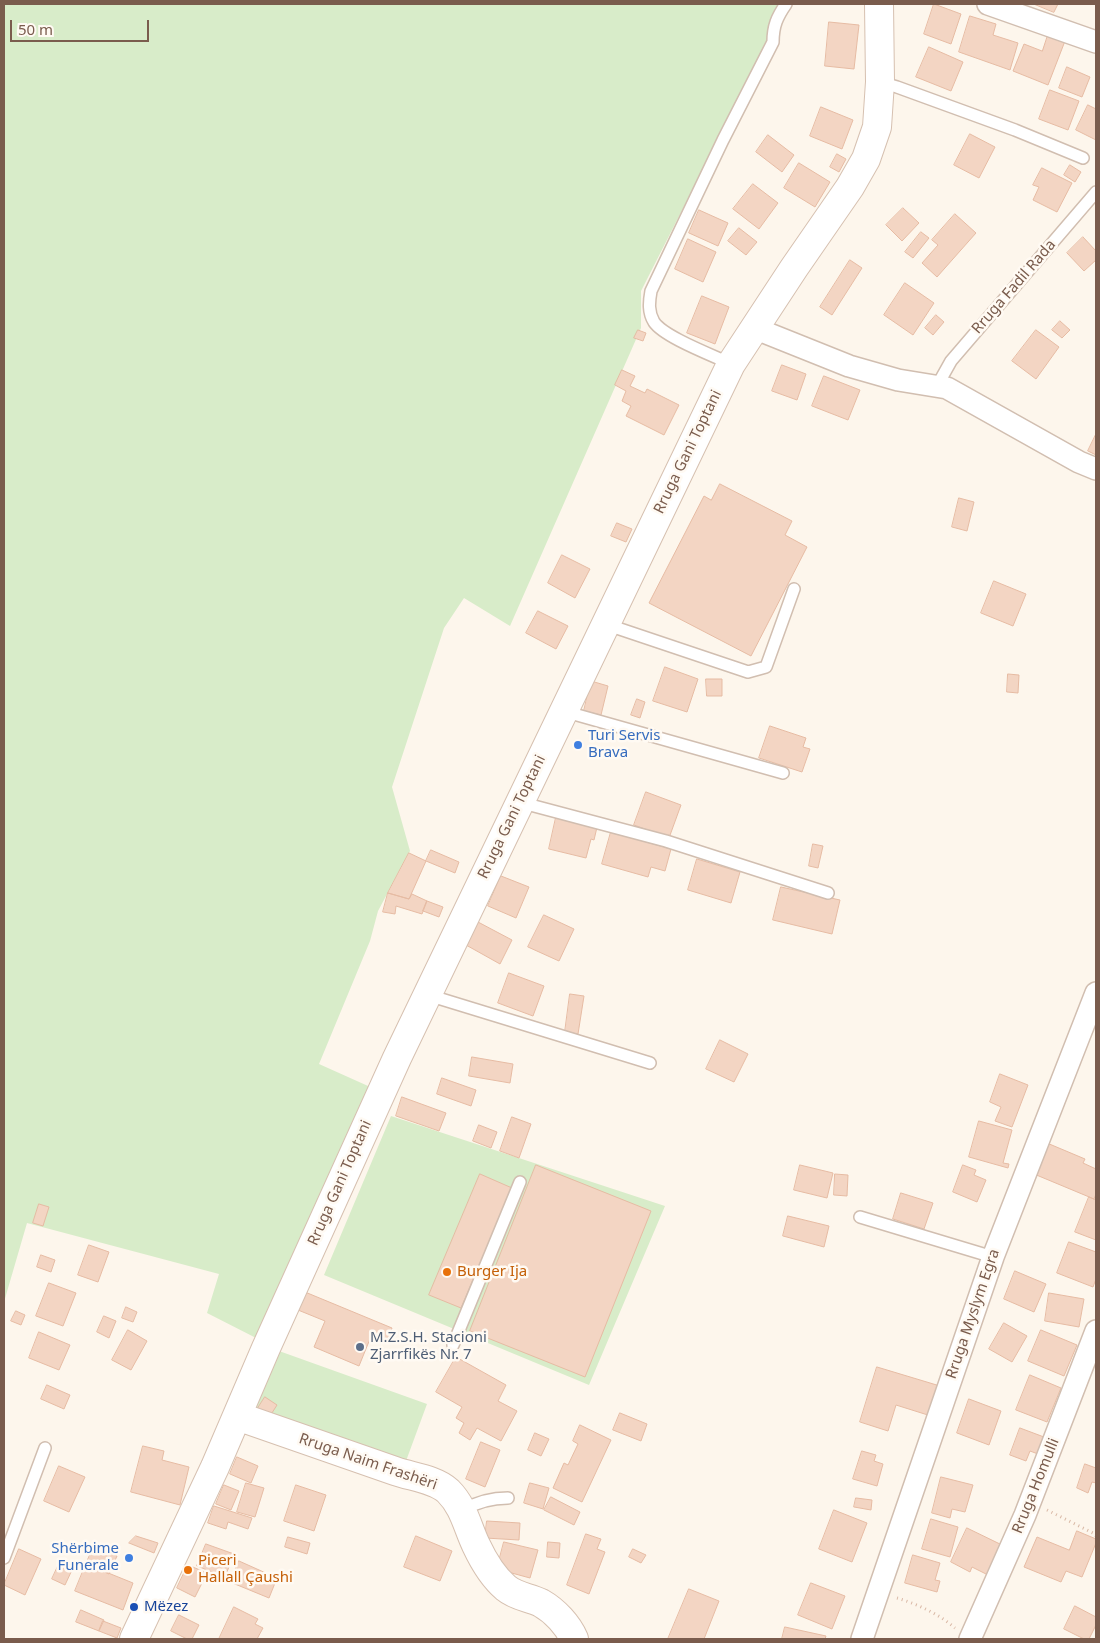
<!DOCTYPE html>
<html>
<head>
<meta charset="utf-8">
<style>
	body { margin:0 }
	#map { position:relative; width:1100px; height:1643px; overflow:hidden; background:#fdf6ec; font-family:"Noto Sans",sans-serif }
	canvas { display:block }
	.frame { position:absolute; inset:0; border:5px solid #7a5c4d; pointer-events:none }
	.scale { position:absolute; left:10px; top:20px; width:139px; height:22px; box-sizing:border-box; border:2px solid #7a5c4d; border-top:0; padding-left:6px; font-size:15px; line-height:18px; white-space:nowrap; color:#7a5c4d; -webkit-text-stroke:4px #fffaf3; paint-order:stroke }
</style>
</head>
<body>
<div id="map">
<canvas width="1100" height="1643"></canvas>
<div class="frame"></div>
<div class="scale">50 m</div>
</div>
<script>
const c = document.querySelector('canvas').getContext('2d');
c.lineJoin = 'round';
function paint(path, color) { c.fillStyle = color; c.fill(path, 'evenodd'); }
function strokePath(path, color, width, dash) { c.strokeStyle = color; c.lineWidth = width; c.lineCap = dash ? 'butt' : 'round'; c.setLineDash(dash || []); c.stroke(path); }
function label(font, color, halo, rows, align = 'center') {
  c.font = font + ' "Noto Sans",sans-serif'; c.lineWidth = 5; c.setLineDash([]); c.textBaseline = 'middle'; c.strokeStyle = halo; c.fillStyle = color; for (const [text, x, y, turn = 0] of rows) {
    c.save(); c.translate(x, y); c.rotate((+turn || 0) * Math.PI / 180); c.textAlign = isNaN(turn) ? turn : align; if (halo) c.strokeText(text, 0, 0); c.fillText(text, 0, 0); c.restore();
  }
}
paint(new Path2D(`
	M4 4H782L769 26 771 35 641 291V328L510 626 464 598 444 628 392 787 410 851 378 911 370 941 319 1064 377 1090 260 1340 207 1313 219 1274 27 1223 4 1302Z
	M391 1116 665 1206 589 1385 324 1275Z
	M279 1351 427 1404 406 1461 253 1411Z`), '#d8ecc9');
const building = new Path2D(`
	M934 4 961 14 951 44 924 34Z
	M1034 4H1058L1054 12Z
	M970 16 996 24 993 35 1018 43 1010 70 959 52Z
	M829 22 859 25 854 69 825 66Z
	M1048 35 1065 41 1048 85 1013 71 1024 44 1042 51Z
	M929 47 963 62 951 91 916 77Z
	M1067 67 1090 77 1082 97 1059 88Z
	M1050 90 1079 101 1068 130 1039 119Z
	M1088 105 1096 109V140L1076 130Z
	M821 107 853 120 842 149 810 136Z
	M970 134 995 147 979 178 954 165Z
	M768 135 794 155 782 172 756 152Z
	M837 154 846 159 839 172 830 167Z
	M799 163 830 182 815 207 784 188Z
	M1070 165 1081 172 1075 182 1064 175Z
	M1042 168 1072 183 1057 212 1033 200 1039 187 1033 185Z
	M753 184 778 203 759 229 733 209Z
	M903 208 919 223 902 241 886 225Z
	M699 210 728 223 718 246 689 233Z
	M955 214 976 233 937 277 922 263 938 245 932 240Z
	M739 228 757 242 746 255 728 241Z
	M921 232 929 238 913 258 905 252Z
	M1083 237 1096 251V260L1084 271 1067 253Z
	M688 239 716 252 703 282 675 269Z
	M850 260 862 268 832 315 820 307Z
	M905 283 934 303 913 335 884 315Z
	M702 296 729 307 715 344 687 333Z
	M936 315 944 322 933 335 925 328Z
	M1060 321 1070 330 1062 338 1052 330Z
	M638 330 646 333 643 341 634 338Z
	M1036 330 1059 347 1036 379 1012 361Z
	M782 365 806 374 797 400 772 391Z
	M622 370 635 376 630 386 645 393 647 389 679 405 664 435 626 416 631 406 622 401 626 391 615 385Z
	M824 376 860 390 848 420 812 406Z
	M1096 434V455L1088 451Z
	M720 484 792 521 785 535 807 547 751 656 649 603 704 496 711 500Z
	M959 498 974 502 967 531 952 527Z
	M617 523 632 529 626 542 611 536Z
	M562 555 590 569 575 598 548 583Z
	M994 581 1026 594 1013 626 981 613Z
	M538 611 568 626 556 649 526 633Z
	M665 667 698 679 687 712 653 701Z
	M1008 674 1019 675 1018 693 1007 692Z
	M706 679H722V696H707Z
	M591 681 608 686 601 715 584 711Z
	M637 699 645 702 640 718 631 715Z
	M770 726 806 738 803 747 810 749 802 772 759 758Z
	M646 792 681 805 669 838 634 825Z
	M557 813 598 823 594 840 591 839 586 858 549 849Z
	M611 832 671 849 665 871 651 867 648 877 602 864Z
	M813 844 823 846 818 868 809 866Z
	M431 850 459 862 455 873 426 861Z
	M409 853 426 861 409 899 388 893Z
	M697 859 740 872 731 903 688 890Z
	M501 876 529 887 516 918 488 906Z
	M781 887 840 900 832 934 773 920Z
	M388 893 409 899 412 894 427 901 422 914 396 906 395 914 383 912Z
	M427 901 443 907 439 917 423 911Z
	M544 915 574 929 559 961 528 947Z
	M478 922 512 940 500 964 466 945Z
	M509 973 544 986 533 1016 498 1003Z
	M570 994 584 996 578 1034 565 1032Z
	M720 1040 748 1054 734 1082 706 1069Z
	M472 1057 513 1064 510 1083 469 1076Z
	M1000 1074 1028 1085 1012 1127 995 1121 1001 1107 990 1102Z
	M442 1078 476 1090 471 1106 437 1094Z
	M402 1097 446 1113 439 1131 396 1116Z
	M512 1117 531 1124 519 1158 500 1151Z
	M979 1121 1012 1130 1003 1163 1009 1164 1008 1168 969 1157Z
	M479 1125 497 1132 491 1148 473 1141Z
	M1047 1143 1085 1159 1083 1163 1096 1169V1194L1094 1199 1034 1174Z
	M536 1165 651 1211 585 1377 470 1331Z
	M800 1165 833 1173 827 1198 794 1190Z
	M963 1165 976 1170 974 1175 986 1180 977 1202 953 1192Z
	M480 1174 512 1188 461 1308 429 1295Z
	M835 1174 848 1175 847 1196 834 1195Z
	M901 1193 933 1203 924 1229 893 1219Z
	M1089 1197 1096 1200V1240L1075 1232Z
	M39 1204 49 1207 43 1226 33 1223Z
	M788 1216 829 1226 824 1247 783 1236Z
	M1069 1242 1096 1252V1279L1093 1287 1057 1273Z
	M89 1245 109 1252 98 1282 78 1275Z
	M41 1255 55 1260 51 1272 37 1267Z
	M1015 1271 1046 1284 1034 1312 1004 1299Z
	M49 1283 76 1293 63 1326 36 1316Z
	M305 1292 392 1328 388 1340 372 1334 359 1366 314 1347 325 1321 298 1310Z
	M1049 1293 1084 1299 1079 1327 1045 1321Z
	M126 1307 137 1312 133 1322 122 1318Z
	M16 1311 25 1315 21 1325 11 1321Z
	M104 1316 116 1321 109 1338 97 1332Z
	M1004 1323 1027 1336 1012 1362 989 1349Z
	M128 1330 147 1341 131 1370 112 1360Z
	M1041 1330 1077 1345 1064 1376 1028 1361Z
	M39 1332 70 1345 59 1370 29 1358Z
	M456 1357 506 1385 498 1401 517 1411 501 1441 477 1428 470 1440 459 1433 464 1423 456 1418 462 1407 436 1392Z
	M877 1367 940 1386 931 1416 896 1405 888 1431 860 1422Z
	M1030 1375 1061 1388 1047 1422 1016 1410Z
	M47 1385 70 1395 64 1409 41 1399Z
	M265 1397 277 1405 270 1416 258 1408Z
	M969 1399 1001 1411 989 1445 957 1433Z
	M620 1413 647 1424 641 1441 613 1430Z
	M580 1425 611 1440 582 1502 553 1488 564 1463 568 1465 578 1444 573 1441Z
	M1020 1428 1044 1437 1038 1454 1030 1451 1026 1461 1010 1455Z
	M535 1433 549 1439 541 1456 528 1450Z
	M481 1442 500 1450 485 1487 466 1479Z
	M143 1446 164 1451 162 1460 189 1467 180 1505 131 1492Z
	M862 1451 876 1455 874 1461 883 1464 877 1486 853 1479Z
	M237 1457 258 1466 251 1483 230 1474Z
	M1085 1464 1096 1468V1483L1092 1482 1088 1493 1077 1488Z
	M59 1466 85 1477 69 1512 44 1501Z
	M941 1477 973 1485 965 1512 952 1509 950 1518 932 1513Z
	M246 1483 264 1488 255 1517 237 1512Z
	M530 1483 549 1488 543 1509 524 1503Z
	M224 1485 239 1491 231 1510 216 1504Z
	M296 1485 326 1495 314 1531 284 1521Z
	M551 1497 580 1512 574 1525 544 1510Z
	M856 1498 872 1500 871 1510 854 1507Z
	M214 1506 252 1518 248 1529 228 1522 226 1529 208 1523Z
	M834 1510 867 1523 852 1562 819 1549Z
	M931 1519 958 1527 950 1557 922 1549Z
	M487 1521 520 1523 519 1540 485 1538Z
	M967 1528 1002 1545 988 1575 972 1567 970 1572 951 1562Z
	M1077 1531 1096 1539V1543L1082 1577 1066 1571 1061 1582 1024 1567 1037 1537 1069 1550Z
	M586 1534 601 1539 597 1549 605 1552 589 1594 567 1585Z
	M136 1536 158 1543 154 1553 129 1543Z
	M416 1536 452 1551 440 1581 404 1567Z
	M288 1537 310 1543 307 1554 285 1547Z
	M504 1542 538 1550 530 1578 497 1569Z
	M548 1542 560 1543 559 1558 547 1557Z
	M206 1544 234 1554 225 1577 197 1566Z
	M94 1546 117 1556 109 1574 86 1564Z
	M19 1549 41 1559 25 1595 4 1585Z
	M633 1549 646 1555 641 1563 629 1557Z
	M913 1555 940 1563 935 1580 940 1581 937 1592 905 1583Z
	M239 1561 277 1578 269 1598 230 1582Z
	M59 1564 72 1570 65 1585 52 1579Z
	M86 1564 133 1583 123 1610 75 1591Z
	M188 1565 207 1573 195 1597 177 1588Z
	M811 1583 845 1596 832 1629 798 1615Z
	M689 1589 719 1601 704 1639H668Z
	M1075 1606 1096 1617V1625L1089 1639H1084L1064 1629Z
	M234 1607 258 1619 255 1624 263 1628 257 1639H219Z
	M81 1610 104 1620 99 1631 76 1622Z
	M179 1615 199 1625 192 1639H187L171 1631Z
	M103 1621 121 1628 117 1638 99 1631Z
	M785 1627 826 1636 825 1639H782Z`);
paint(building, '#f3d5c3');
strokePath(building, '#e6bba3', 1);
const lane = new Path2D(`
	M880 82 897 87 1015 130 1083 158
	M731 364C712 355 664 337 654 322 648 312 649 302 651 291L723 140 773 42C773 26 777 17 786 4
	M937 386 951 361 1096 192
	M605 624 748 672 766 667 794 589
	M563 711 783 773
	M519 802 666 841 828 893
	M428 995 650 1063
	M860 1217 993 1257
	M453 1345 520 1182
	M463 1510C477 1502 492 1498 508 1498
	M4 1558 45 1448`);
const street = new Path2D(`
	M988 4 1096 42
	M754 328 849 366 898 380 947 388 1079 462 1096 469
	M862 1639 993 1257 1096 993
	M970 1639 1025 1515 1096 1331`);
const secondary = new Path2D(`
	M237 1416C290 1434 342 1453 395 1471 412 1477 435 1479 448 1491 464 1507 467 1526 476 1545 483 1560 493 1577 506 1588 517 1597 529 1597 541 1603 555 1611 568 1625 574 1639
	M134 1639 215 1467 266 1348 397 1058 731 364 794 268 850 187 866 159 877 127 880 82 879 4`);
strokePath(lane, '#d1beb0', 14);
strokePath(street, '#d1beb0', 24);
strokePath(secondary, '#d6c0b0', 30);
strokePath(new Path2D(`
	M1047 1510 1093 1533 1096 1536
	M897 1598C917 1604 939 1614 955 1628`), '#d9b8a5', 3, [1, 4]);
strokePath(lane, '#fff', 11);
strokePath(street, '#fff', 21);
strokePath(secondary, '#fff', 28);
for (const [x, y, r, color] of [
	[578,745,5,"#3f7fe0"],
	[447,1272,5,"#e8710a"],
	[360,1347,5,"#5c6f8a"],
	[129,1558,5,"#3f7fe0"],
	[188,1570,5,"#e8710a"],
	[134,1607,5,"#1a4fb4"]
]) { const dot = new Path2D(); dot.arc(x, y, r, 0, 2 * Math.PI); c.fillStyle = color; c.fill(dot); strokePath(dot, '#fffaf3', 2); }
label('15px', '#7a5c4d', '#fffaf3', [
	["Rruga Fadil Rada",1014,287,-49],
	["Rruga Gani Toptani",688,452,-64],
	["Rruga Gani Toptani",512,817,-64],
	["Rruga Gani Toptani",340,1183,-66],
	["Rruga Myslym Egra",973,1314,-71],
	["Rruga Naim Frashëri",368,1462,19],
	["Rruga Homulli",1036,1486,-68]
]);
label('15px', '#366cbe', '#fffaf3', [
	["Turi Servis",588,736],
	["Brava",588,753],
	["Shërbime",119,1549,"right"],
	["Funerale",119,1566,"right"]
], 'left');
label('15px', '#c56008', '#fffaf3', [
	["Burger Ija",457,1272],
	["Piceri",198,1561],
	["Hallall Çaushi",198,1578]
], 'left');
label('15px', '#4e5e75', '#fffaf3', [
	["M.Z.S.H. Stacioni",370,1338],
	["Zjarrfikës Nr. 7",370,1355]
], 'left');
label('15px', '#164399', '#fffaf3', [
	["Mëzez",144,1607]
], 'left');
</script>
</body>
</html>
